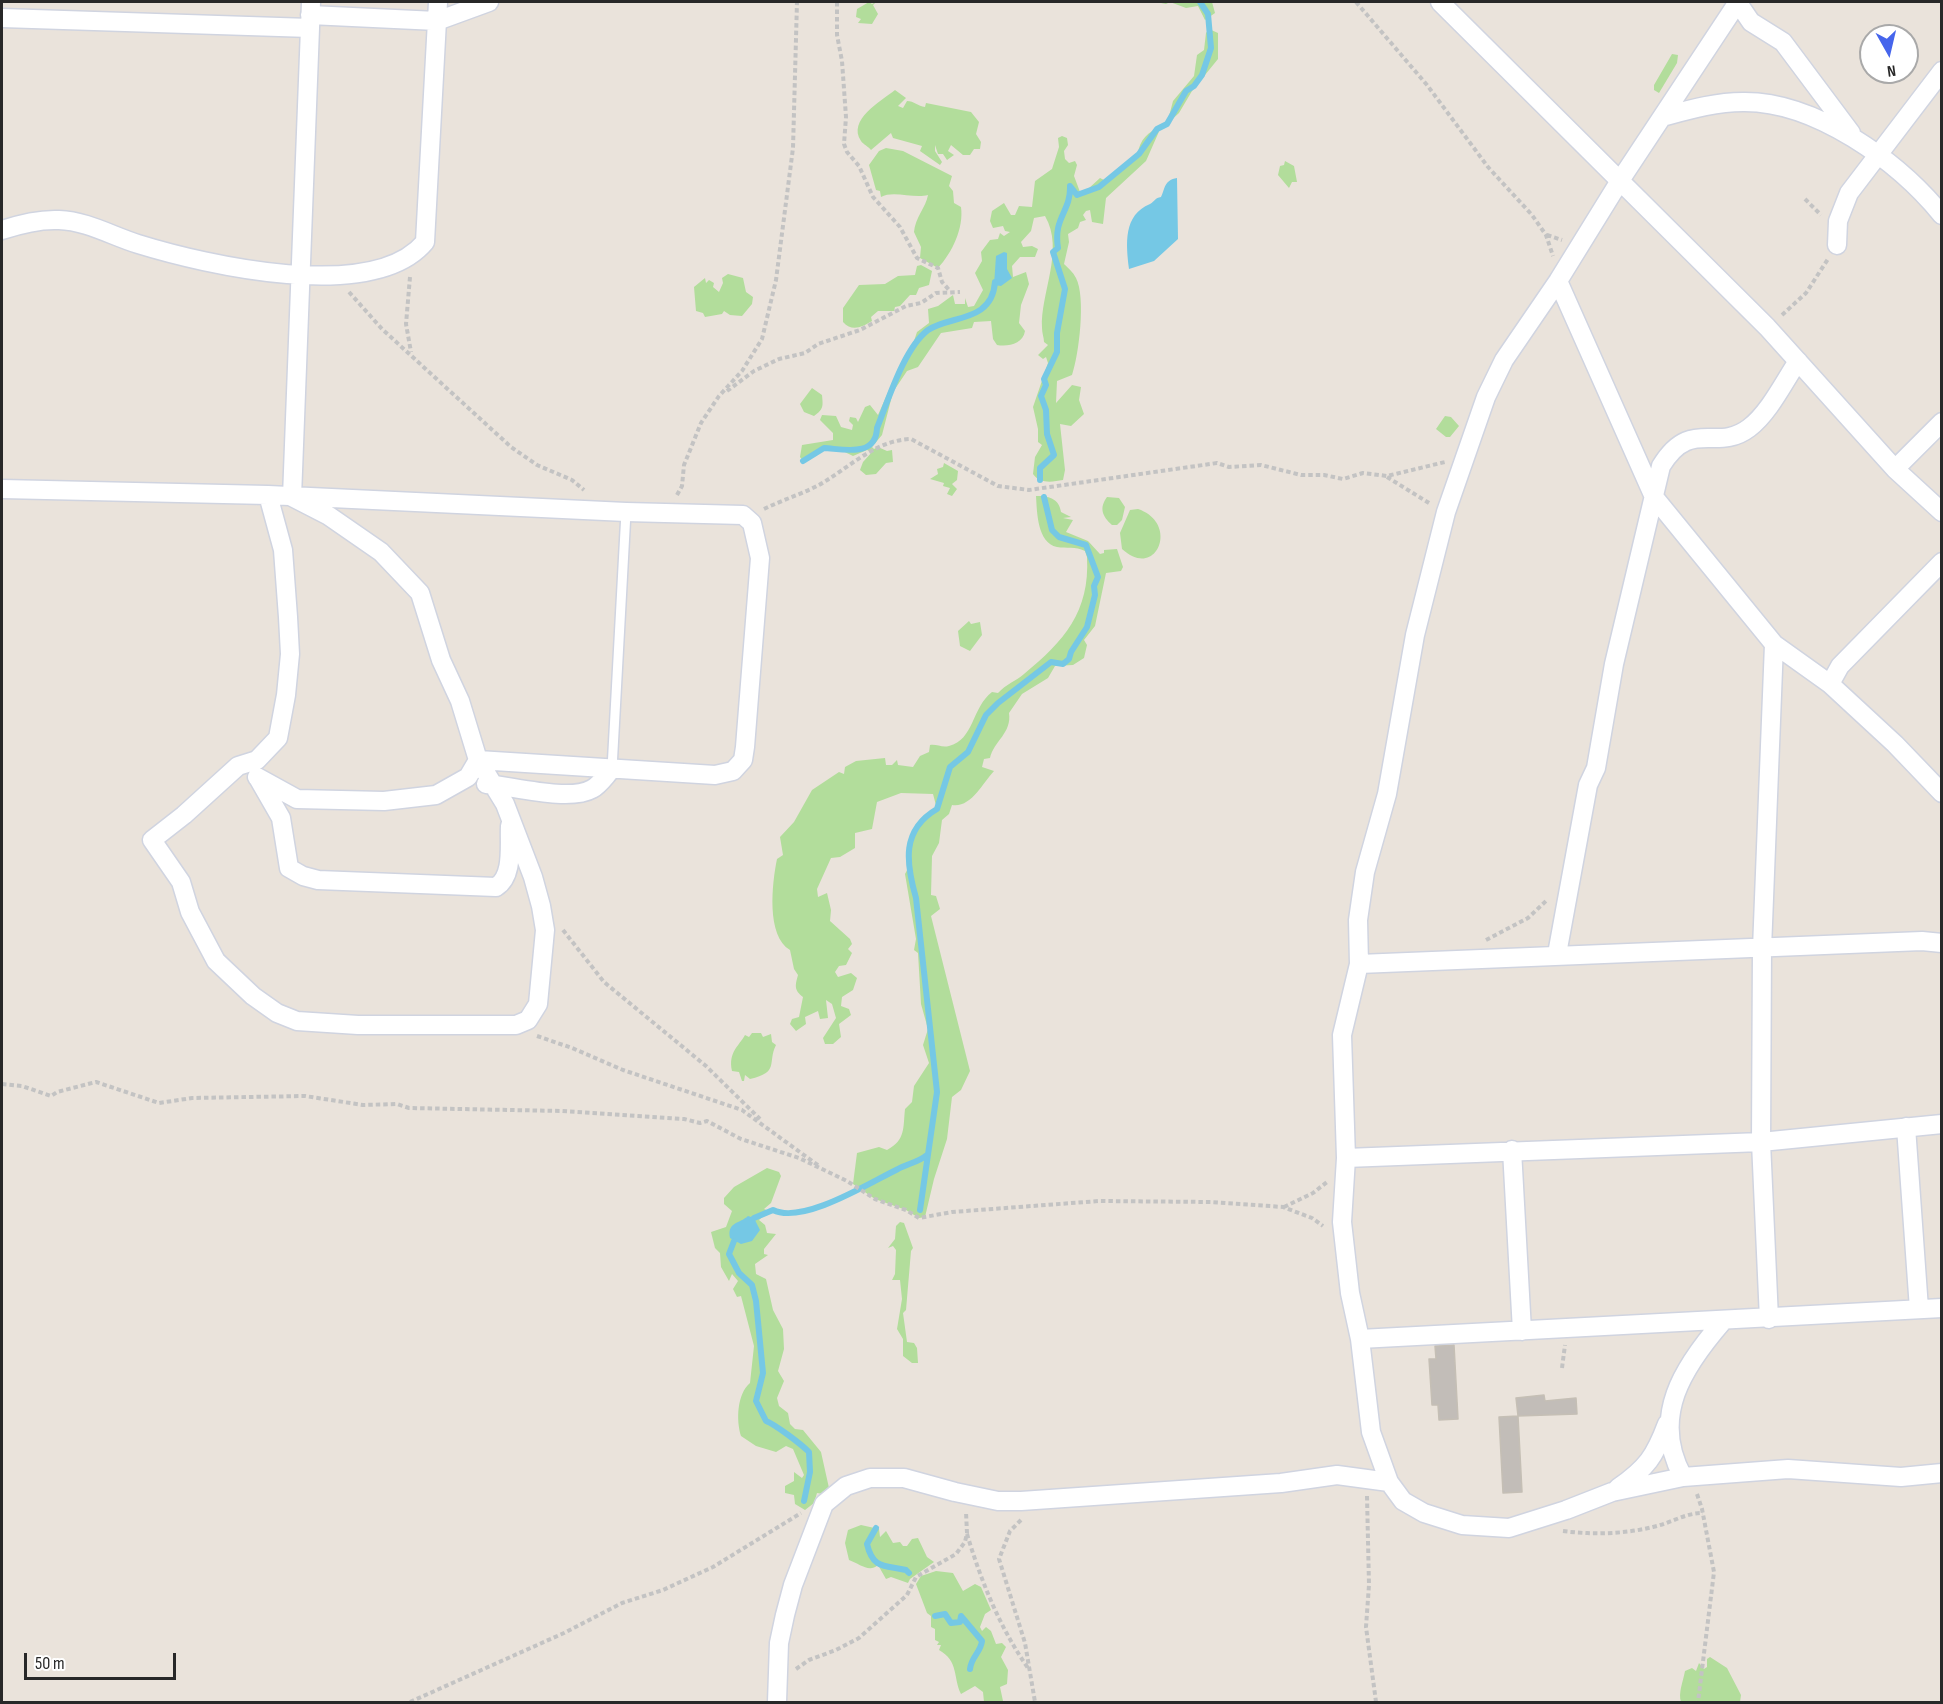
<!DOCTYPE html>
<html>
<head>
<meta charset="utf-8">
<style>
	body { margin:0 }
	#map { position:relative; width:1943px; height:1704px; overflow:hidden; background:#eae3db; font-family:"Sofia Sans Condensed",sans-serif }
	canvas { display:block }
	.frame { position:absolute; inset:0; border:3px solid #282828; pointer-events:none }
	.north { position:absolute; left:1859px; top:24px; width:60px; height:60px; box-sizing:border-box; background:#fff; border:2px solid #a9a9a9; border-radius:50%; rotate:172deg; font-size:16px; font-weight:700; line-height:24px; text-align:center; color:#282828 }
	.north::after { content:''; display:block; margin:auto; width:21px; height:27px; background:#4665ec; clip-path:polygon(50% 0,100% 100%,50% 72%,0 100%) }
	.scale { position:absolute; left:24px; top:1653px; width:152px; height:27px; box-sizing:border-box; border:3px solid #282828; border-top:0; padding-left:8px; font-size:18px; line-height:21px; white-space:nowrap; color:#282828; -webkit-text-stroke:4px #fff; paint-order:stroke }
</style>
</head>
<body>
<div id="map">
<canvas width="1943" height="1704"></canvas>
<div class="frame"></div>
<div class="north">N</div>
<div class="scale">50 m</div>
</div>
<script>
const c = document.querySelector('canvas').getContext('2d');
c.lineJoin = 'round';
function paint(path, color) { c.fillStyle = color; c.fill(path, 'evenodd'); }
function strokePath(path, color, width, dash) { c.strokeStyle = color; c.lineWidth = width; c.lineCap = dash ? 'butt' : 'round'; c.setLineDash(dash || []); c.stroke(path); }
paint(new Path2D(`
	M869 2 872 4 876 2 873 5 878 14 872 24 858 23 861 19 856 17 857 9Z
	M1156 2H1212L1215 13 1205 20 1198 6 1186 8 1170 2 1166 4Z
	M1209 29 1218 33V59L1192 91 1179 113 1167 124 1173 101 1194 76 1197 55 1204 50 1206 33Z
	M1672 54 1678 55 1677 63 1659 93 1654 90V85Z
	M895 90 906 98 898 106 903 108 907 101C914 101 918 106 925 107L926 103 971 112 979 122 976 134 981 142 980 149H974L970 155H963L951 145 948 151 954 155 947 160 943 154H938L935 145V151L942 162 940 165 920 151 922 146 893 138 891 133 871 150C869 147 863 144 861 141 847 120 881 101 895 90Z
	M1161 127 1146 161 1106 198 1103 224 1092 222 1090 210 1086 211 1083 215 1086 220 1080 222 1078 228 1068 234 1069 242 1064 264C1068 268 1073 272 1076 278 1086 297 1079 355 1072 375L1057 381 1056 403 1072 385 1081 387 1079 400 1084 414 1071 426 1060 424 1065 470 1063 480C1052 482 1040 484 1033 474L1035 457 1042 445 1038 442V429L1033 407 1048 363 1046 357 1043 359 1038 355 1048 345 1044 342C1044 338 1042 333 1042 328 1040 294 1065 250 1045 216L1034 218 1031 231 1021 242 1023 247 1032 246 1038 249 1035 257H1020L1012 266 1013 277 1026 272 1029 284 1021 305 1019 323 1025 331C1023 344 1008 347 997 345L993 339 991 321 974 322 972 328 941 333 918 367 907 371 893 392 882 435 872 447 874 449 878 447 887 451 892 450 893 462 886 463 876 474 866 475 860 470 863 462 872 452 867 450 853 456C828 443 827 449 803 461L800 457 802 445 833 440V433L820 420 822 415 836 416 841 427 852 430 853 425 849 421 850 417 856 418 858 422 865 407 870 405 878 415 897 372 910 353 917 332 929 323 928 309 938 306 953 295 955 304H965V298L968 307 974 306 983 290 975 273 982 261 981 252 990 240 998 239 1000 233 1004 236 1010 232 1005 231 1003 226 993 228 990 221 992 211 1004 203 1011 215H1015L1019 206 1032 207 1035 181 1052 169 1059 147 1058 138 1062 136 1067 138 1068 145 1064 151 1065 159 1069 163 1075 161 1077 165 1074 176 1080 192 1088 189 1100 178 1106 181 1138 154C1139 140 1149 131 1161 127Z
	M886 148 903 151 952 176 949 186 953 191 954 203 961 207C964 228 952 253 938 268L920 258 921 247 914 232C915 218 926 207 928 195 914 199 893 190 881 197L880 191 876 190 869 165 879 151Z
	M1285 161 1294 166 1297 182H1292L1289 188 1278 175 1280 166 1284 165Z
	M921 265 932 271 929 285 919 288 916 295H910L900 306 895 307 894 311H878L871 317 872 321C862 327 852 332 843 322V308L859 285 885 284 898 276 915 275 917 266Z
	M728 274 743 278 746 292 753 297 752 304 742 316 730 315 724 311 722 314 705 317 703 313 696 311 694 287 705 278 706 283 709 280 714 283 713 287 719 292 723 283 722 278Z
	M812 388 822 395C823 406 824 409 814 416L804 412 800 404Z
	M1445 416 1451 417 1459 426 1450 437H1446L1436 429Z
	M944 463 958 471 957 480 952 484 957 489 952 496 947 494 950 488 943 486 944 483 930 479 938 474 937 469 943 467Z
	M1036 496C1048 496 1059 498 1061 512L1071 517 1063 518 1073 520 1066 532 1088 541 1100 554 1104 553V550L1117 549 1123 567 1121 571 1106 573 1095 626 1084 640 1087 645 1084 658 1073 665 1055 666 1048 678 1022 694 1009 713C1012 733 994 741 990 758L984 759 982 767 994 771C982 784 971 808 952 805L949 814 942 820 939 843 932 856 931 895 936 896 940 909 931 916 970 1071 961 1090 952 1097 947 1139 934 1179 925 1217 919 1218 906 1210 875 1199 853 1184 857 1153 879 1147 887 1150C906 1140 903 1127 905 1109L912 1102 914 1086 929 1063 923 1045 928 1029 921 1004 918 953 914 950 916 939 905 874C909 868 908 863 908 856 910 834 919 820 937 809L933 794 901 793 877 802 872 829 855 833V848L840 857 831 858 817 889 818 897 827 893 831 910 830 921 850 939 852 944 848 949 852 953 846 965 839 966 835 972 838 977 851 973 857 978 853 990 842 997 841 1006 849 1009 851 1015 839 1024 841 1037 833 1044H825L823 1038 836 1018 832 1004 826 1000 828 1018 820 1019 818 1011 805 1017 806 1024 796 1031 790 1024 792 1019 799 1017 803 997C794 990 795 986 798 975L794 969 790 950C766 936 772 883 777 859L783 855 780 837 794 822 812 790 839 772 844 774 845 767 856 761 885 758 886 765H892L897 760 898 765 913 767 920 756 929 752 930 745C937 744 942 748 949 746 974 740 972 707 992 692L998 693C1006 684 1016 681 1024 674 1064 641 1090 612 1087 557L1085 551C1075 546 1067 549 1057 547 1037 543 1037 511 1036 496Z
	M1107 497 1119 498 1125 507 1122 520 1117 525H1112C1102 516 1099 508 1107 497Z
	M1138 509C1180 523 1157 581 1122 549L1120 533 1130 510Z
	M969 621 971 624 980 622 982 635 970 651 960 646 958 631Z
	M752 1033H761L763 1037 771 1034 772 1042 776 1045C767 1063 780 1072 750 1079L745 1075 744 1081H742L739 1072 732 1071C728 1052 739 1046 745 1035L749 1037Z
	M767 1168 779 1172 781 1176 771 1203 764 1209 769 1211 759 1220 765 1225 767 1233 776 1234 764 1249V1254L768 1255 755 1264 756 1274 766 1279 773 1310 783 1329 784 1349 778 1371 784 1381 777 1398 779 1406 788 1413 790 1424 795 1429 803 1430 821 1452 829 1488 823 1494 817 1493 814 1503 805 1510 795 1504 794 1495 785 1493V1486L794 1481V1472L802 1478 804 1475 793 1449 786 1446 776 1452 756 1446 741 1436C736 1420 737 1394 750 1383L754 1346 741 1296 737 1297 733 1289 738 1281 732 1274 729 1281 721 1267 720 1253 715 1248 711 1232 726 1227 732 1211 724 1204V1198L734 1187Z
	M900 1222 904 1223 913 1248 911 1251 906 1310 903 1313 907 1342 914 1343 917 1348 918 1363H912L903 1356V1339L897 1329 902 1299 900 1280H892L895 1274 896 1250 893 1246 888 1248 895 1239 896 1226Z
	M861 1525 879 1529 880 1537 886 1531 893 1543 900 1542 903 1546H907L912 1539 918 1538 927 1557 934 1562 910 1579 908 1583 891 1577 886 1579 878 1565C869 1573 860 1564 849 1560L845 1543 848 1530Z
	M936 1571 953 1573 963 1591 975 1584 981 1587 991 1610 985 1614 980 1627 982 1631 986 1627 991 1631 996 1644 1002 1643 1006 1647 1001 1657 1008 1670 1007 1684 1000 1687 1003 1701 1009 1702H984L983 1692 975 1686 961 1694C953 1678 959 1661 939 1650L941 1645H937L939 1642 935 1640V1629L931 1627V1616L927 1613 916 1584 921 1576Z
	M1710 1657 1727 1668 1741 1695 1740 1702H1681C1678 1693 1683 1682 1685 1671L1692 1668 1696 1671 1699 1663 1704 1669 1707 1667V1659Z`), '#b2dd9b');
paint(new Path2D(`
	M1177 178 1178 239 1154 261 1129 269C1126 244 1123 215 1150 204 1155 201 1155 198 1161 197 1165 189 1164 180 1177 178Z
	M1004 252 1007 253V269L1012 278 1001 286 994 285 996 256Z
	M748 1216 754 1218 760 1230 752 1241 741 1244 730 1238C727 1222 739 1224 748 1216Z`), '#75c8e5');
strokePath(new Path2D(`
	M803 461 824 448C843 449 876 458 877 428 888 401 904 348 928 330 950 315 992 323 995 282
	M1040 480V468L1054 455 1047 434 1046 410 1041 396 1046 385 1044 379 1057 352V333L1065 289 1053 252 1058 248C1053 217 1071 212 1070 186L1077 195 1099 187 1139 154 1157 129 1167 124 1186 91 1194 86 1202 75 1211 48 1208 14 1200 2
	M920 1210 937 1092 916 898C906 863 901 830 937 809L950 767 968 752 986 715 998 703 1051 662 1063 664 1069 659 1071 652 1087 627 1095 595 1094 586 1098 577 1086 545 1059 537 1052 530 1044 497
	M754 1218 773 1210C803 1225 871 1182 898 1169 907 1164 919 1162 927 1155
	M734 1241 729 1254 739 1273 752 1285 756 1301 763 1373 756 1401 766 1421C776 1425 801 1444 809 1452L810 1472 804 1501
	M876 1528 867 1544C873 1570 886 1565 906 1570L909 1573
	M935 1616 945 1614 951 1623 960 1622 961 1616 982 1641C981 1652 971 1657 970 1669`), '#75c8e5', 6);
const building = new Path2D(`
	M1454 1345 1458 1419 1439 1420 1438 1405H1432L1429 1359H1436L1435 1346Z
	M1544 1395 1545 1401 1576 1398 1577 1414 1518 1416 1522 1492 1503 1493 1499 1417 1518 1416 1516 1398Z`);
paint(building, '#c2bdb8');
strokePath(building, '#c5bfb5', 1.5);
const lane = new Path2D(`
	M612 769 626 512`);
const street = new Path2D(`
	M1440 2 1767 327 1895 469 1942 512
	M1738 2 1621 179 1558 281 1504 360 1486 397 1446 512 1415 635 1387 794 1365 872 1358 920 1359 964 1342 1035 1346 1158 1342 1222 1350 1293 1360 1339 1371 1432 1389 1482 1403 1501 1424 1513 1462 1525 1509 1528 1566 1510 1612 1492 1683 1477 1788 1469 1901 1477 1942 1473
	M1738 3 1751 22 1783 42 1851 133
	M310 15 437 21 489 2
	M2 18 310 28
	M1662 117C1688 110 1715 102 1743 102 1815 101 1898 161 1942 215
	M2 230C20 224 40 219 59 220 87 221 112 236 138 244 206 265 373 304 425 242L438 2
	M1837 245 1838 221 1849 193 1942 71
	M1558 281 1654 497 1774 644 1830 684 1895 744 1942 793
	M1895 469 1942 422
	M2 489 268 495 626 512 743 515 752 523 760 558 745 747 743 760 733 771 715 775 478 760
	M268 495 283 550 288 617 290 654 286 695 278 738 257 760 238 766 184 815 152 840 181 882 190 912 216 961 253 996 277 1013 297 1021 358 1025H516L528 1020 538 1004 545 930 541 906 533 877 505 804 478 760 460 701 441 660 420 593 381 552 329 516 292 497 311 2
	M1830 684 1840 666 1942 562
	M257 777 297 799 384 801 436 795 468 777 478 760
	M258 778 281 818 289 868 303 876 318 880 496 887C514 876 509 845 510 826
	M486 784C512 786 569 802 592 789 600 785 606 775 612 769
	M1557 954 1588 785 1596 768 1614 664 1661 466C1691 417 1716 453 1749 428 1769 413 1784 382 1798 361
	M1359 964 1922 941 1942 943
	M1906 1127 1919 1309
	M1512 1150 1522 1331
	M1346 1158 1761 1142 1942 1124
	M1769 1319 1761 1142 1762 949 1774 644
	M1360 1339 1942 1308
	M1683 1477C1650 1417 1683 1367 1723 1321
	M1618 1488C1647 1468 1655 1456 1667 1424
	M777 1702 779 1643 785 1615 793 1585 824 1504 846 1486 870 1478H904L955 1492 998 1501H1021L1281 1483 1337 1475 1389 1482`);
strokePath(lane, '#d0d4e0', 12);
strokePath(street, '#d0d4e0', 21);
strokePath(new Path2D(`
	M837 2V35L842 61 846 117 844 144 847 152 859 166 873 197 900 227 917 258 938 268 942 282 950 291
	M1356 2 1427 85 1488 167 1532 215 1546 235 1553 256
	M1805 199 1821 215
	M1547 235 1562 240
	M410 277 406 324 411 352
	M349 292 382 329 511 447 537 465 572 480 584 490
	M1782 315 1806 293 1828 259
	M727 391 754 371 779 359 805 353 818 344 860 330 906 306 921 303 936 293 960 292
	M1387 477 1429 503
	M677 495 682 486 684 465 701 423 719 396 742 371 762 339 776 280 793 148 797 2
	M764 509C784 499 806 493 824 482 852 465 877 440 911 439L998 486 1029 490 1217 463 1229 467 1261 465 1301 475H1324L1343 479 1363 473 1387 476 1445 462
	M563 930 604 982 706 1066 760 1119
	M1486 940 1528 918 1547 900
	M537 1036 572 1048 623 1070 742 1110 819 1166
	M2 1084 22 1086 51 1096 57 1092 96 1082 159 1103 192 1098 305 1096 363 1105 397 1104 409 1108 562 1111 684 1119 700 1123 707 1121 741 1139 799 1158 847 1181 875 1199 906 1210 919 1218 952 1212 1099 1201 1211 1202 1283 1207 1312 1218 1323 1226
	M1284 1207 1313 1193 1327 1182
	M1562 1368 1565 1345
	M1697 1494 1702 1509 1714 1572 1698 1702
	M1367 1496 1369 1585 1366 1627 1376 1702
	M1021 1520 1010 1531 999 1559 1025 1643 1035 1702
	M1563 1531C1593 1535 1624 1534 1653 1527 1671 1523 1685 1513 1703 1513
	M967 1534C981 1581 1000 1628 1028 1668
	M796 1669 809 1660 836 1650 859 1638 907 1595 916 1577 956 1554 965 1542 967 1533 966 1512
	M410 1702 564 1633 622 1603 663 1590 713 1567 801 1513`), '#c3c3c3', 4, [4.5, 3]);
strokePath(lane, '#fff', 9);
strokePath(street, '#fff', 18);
</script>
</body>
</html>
